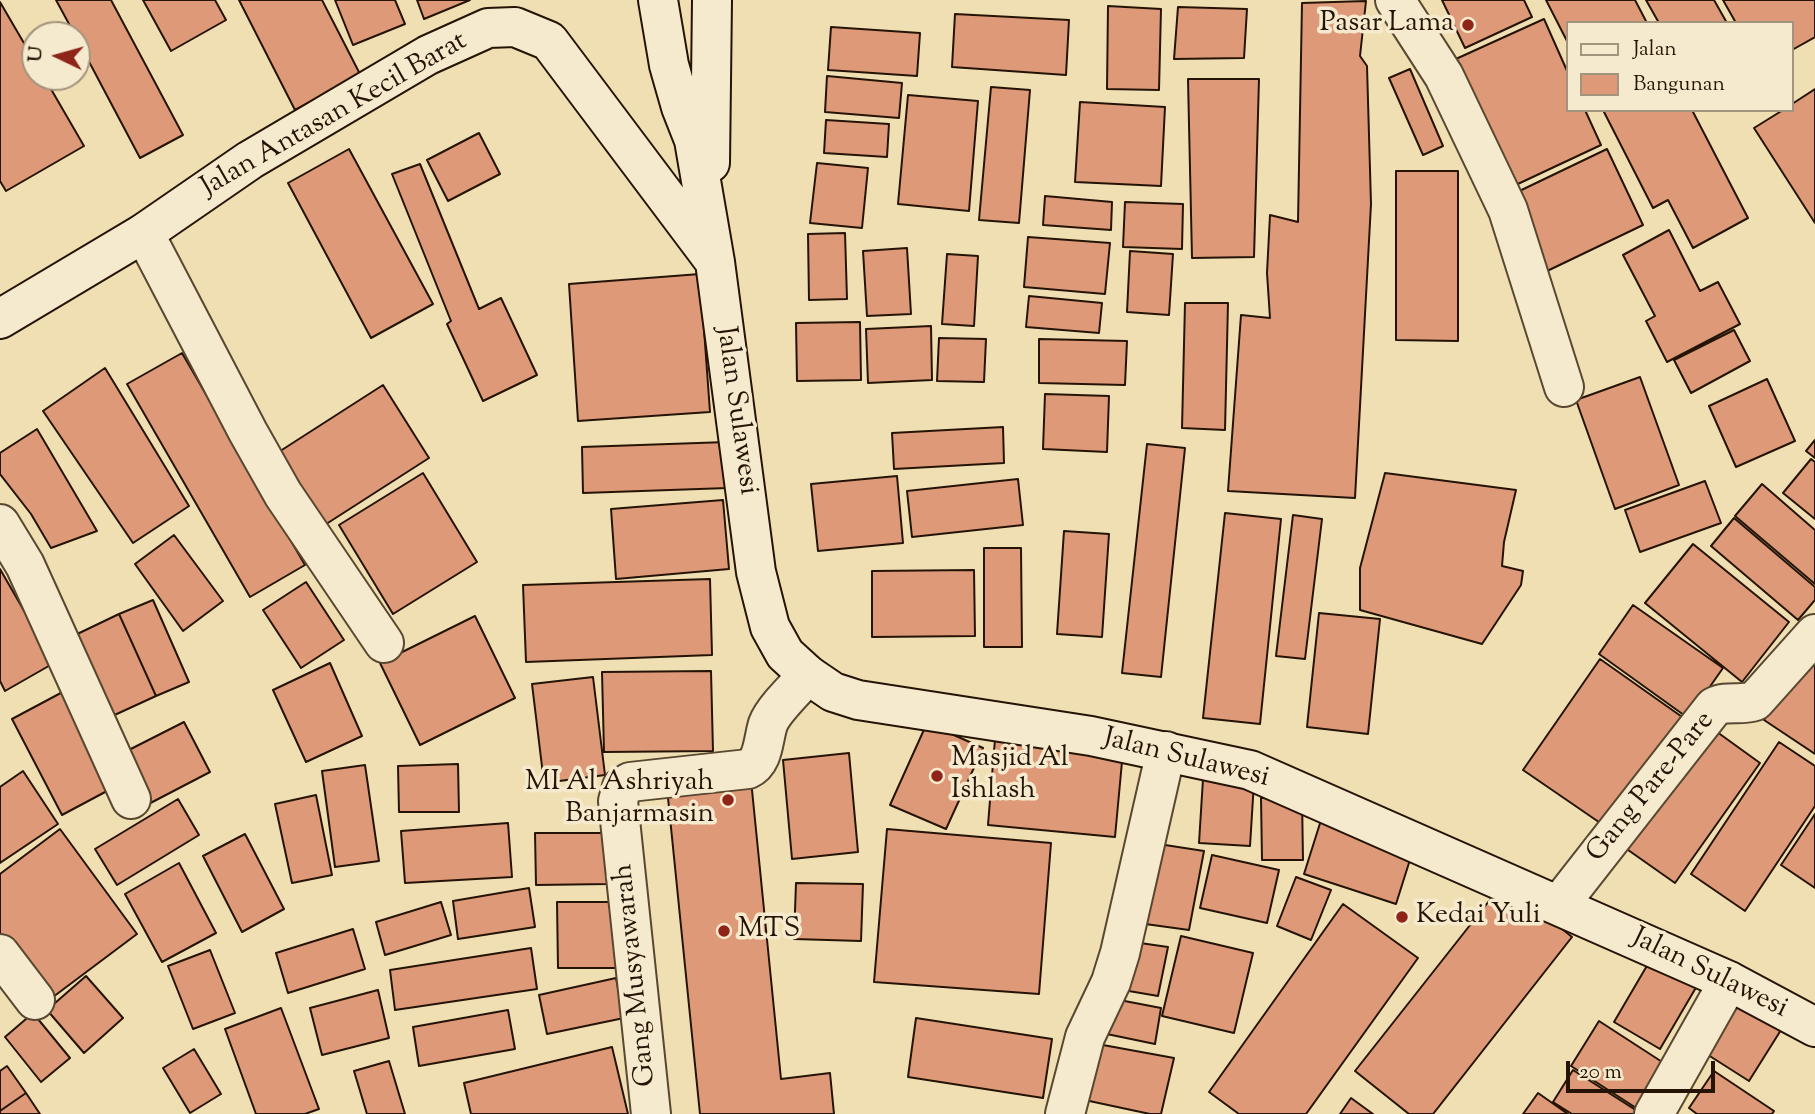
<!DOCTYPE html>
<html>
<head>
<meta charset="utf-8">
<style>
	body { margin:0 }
	#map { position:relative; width:1815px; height:1114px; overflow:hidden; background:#f0dfb2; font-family:"Sorts Mill Goudy",serif }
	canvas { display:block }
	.legend { position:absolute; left:1566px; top:21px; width:228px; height:91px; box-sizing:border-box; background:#f5eacd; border:2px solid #a2947d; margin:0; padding:9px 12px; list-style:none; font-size:21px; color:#251406 }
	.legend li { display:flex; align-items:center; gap:14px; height:35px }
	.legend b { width:35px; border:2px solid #a2947d }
	.north { position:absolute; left:21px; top:21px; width:70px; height:70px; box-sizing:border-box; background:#f5eacd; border:2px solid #a2947d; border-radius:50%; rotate:275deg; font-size:19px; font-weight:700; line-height:28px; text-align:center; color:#251406 }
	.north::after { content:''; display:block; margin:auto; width:24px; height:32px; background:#8f2418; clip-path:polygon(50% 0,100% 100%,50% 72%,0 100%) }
	.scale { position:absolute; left:1566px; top:1061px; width:149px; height:32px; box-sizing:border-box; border:4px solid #251406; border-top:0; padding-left:9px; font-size:21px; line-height:24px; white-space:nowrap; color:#251406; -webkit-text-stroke:5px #f5eacd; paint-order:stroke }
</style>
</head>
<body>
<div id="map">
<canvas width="1815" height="1114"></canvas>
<ul class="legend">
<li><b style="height:9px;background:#f5eacd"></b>Jalan</li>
<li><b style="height:19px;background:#de9a78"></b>Bangunan</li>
</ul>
<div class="north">U</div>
<div class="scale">20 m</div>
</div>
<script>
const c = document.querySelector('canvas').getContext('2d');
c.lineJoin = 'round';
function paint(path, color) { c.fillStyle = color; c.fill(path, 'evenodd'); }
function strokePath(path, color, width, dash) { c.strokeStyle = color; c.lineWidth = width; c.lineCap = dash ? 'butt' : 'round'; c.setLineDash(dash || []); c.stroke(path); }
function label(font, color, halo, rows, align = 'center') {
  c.font = font + ' "Sorts Mill Goudy",serif'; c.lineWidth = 7; c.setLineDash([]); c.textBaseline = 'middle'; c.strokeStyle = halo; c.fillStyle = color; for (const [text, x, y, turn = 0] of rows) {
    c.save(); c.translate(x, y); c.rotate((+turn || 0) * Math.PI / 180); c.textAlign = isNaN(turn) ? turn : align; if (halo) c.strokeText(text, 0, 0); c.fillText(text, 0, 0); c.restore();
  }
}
const building = new Path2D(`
	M56 0H111L183 135 140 158 77 39V35H75Z
	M143 0H215L226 20 171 51Z
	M239 0H322L361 76 295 110Z
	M335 0H395L405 24 353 45Z
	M417 0H470L424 19Z
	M1442 0H1524L1532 17 1465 48Z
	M1546 0H1635L1647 23H1568V43Z
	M1646 0H1714L1727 23H1659Z
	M1723 0H1815V37L1792 50V23H1736Z
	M1366 1 1360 56 1367 66 1371 204 1355 498 1228 491 1241 315 1270 318 1267 273 1270 215 1298 222 1302 3Z
	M0 2 35 62V77H44L84 146 6 191 0 181Z
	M1108 6 1161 9 1159 90 1107 89Z
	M1178 7 1247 9 1244 58 1174 59Z
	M955 14 1069 20 1066 75 952 67Z
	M1544 19 1568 73V110H1585L1601 145 1505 190 1447 63Z
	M831 27 920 33 917 76 828 70Z
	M1410 69 1443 146 1423 155 1389 78Z
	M827 76 902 83 899 118 825 112Z
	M1188 79H1259L1254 257 1192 258Z
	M991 87 1030 90 1019 223 979 220Z
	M1815 89V223L1754 128 1783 110H1792V104Z
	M908 95 978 101 969 211 898 204Z
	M1080 102 1165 107 1161 186 1075 182Z
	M1603 110H1692L1748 218 1693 248 1668 200 1653 208Z
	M826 120 889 124 887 157 824 153Z
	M479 133 500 174 448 201 427 160Z
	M349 149 433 304 371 338 288 183Z
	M1607 149 1643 225 1545 272 1509 196Z
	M817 163 868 168 862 228 810 223Z
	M420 164 479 309 501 298 537 375 483 401 447 324 451 321 392 174Z
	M1396 171H1458V341L1396 340Z
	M1045 196 1112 202 1111 230 1043 225Z
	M1125 202 1183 204 1182 249 1123 247Z
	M1669 230 1700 291 1718 282 1740 324 1667 362 1646 321 1655 316 1623 255Z
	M845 233 847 299 809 300 808 234Z
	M1028 237 1110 243 1105 294 1024 287Z
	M907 248 911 314 867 316 863 251Z
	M1130 251 1173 254 1169 315 1127 312Z
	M947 254 978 256 974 326 942 324Z
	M700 274 710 412 578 421 569 284Z
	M1029 296 1102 303 1099 333 1026 327Z
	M1185 303H1228L1225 430 1182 428Z
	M860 322 861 380 797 381 796 323Z
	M931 326 932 380 868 383 866 329Z
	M1734 330 1750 361 1691 393 1674 360Z
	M939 338 986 339 984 382 937 381Z
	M1039 339 1127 341 1125 385 1039 383Z
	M182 353 305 565 250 597 127 384Z
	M105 368 189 506 133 543 43 411Z
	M1640 377 1679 485 1615 509 1576 400Z
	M1767 379 1795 441 1736 467 1709 406Z
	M383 385 429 458 320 528 274 455Z
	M1045 394 1109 396 1107 452 1043 449Z
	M1003 427 1004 463 894 469 892 433Z
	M37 429 97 531 51 548 31 514 0 474V453Z
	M1815 440V458L1806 451Z
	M727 442 728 488 583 493 582 447Z
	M1147 444 1185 448 1161 677 1122 673Z
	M1811 459 1815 462V519L1783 493Z
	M423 473 477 562 393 614 339 525Z
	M1385 473 1516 490 1504 542 1502 566 1523 571 1521 585 1482 644 1360 610V568Z
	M897 476 903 543 818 551 811 484Z
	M1018 479 1023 525 912 537 907 491Z
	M1705 481 1721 523 1640 552 1625 510Z
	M1762 484 1815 530V584L1735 516Z
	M723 500 729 569 616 579 611 509Z
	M1225 513 1281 519 1260 724 1203 718Z
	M1293 515 1322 519 1305 659 1276 656Z
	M1734 518 1815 587V600L1798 620 1711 546Z
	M1064 531 1109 534 1102 637 1057 634Z
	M174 535 223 601 183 631 135 564Z
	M1693 544 1789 622 1742 682 1645 603Z
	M984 548H1021L1022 647H984Z
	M0 569 54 663 5 691 0 681Z
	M974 570 975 636 872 637V571Z
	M710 579 712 655 526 662 523 585Z
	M306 582 344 640 301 668 263 610Z
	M153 600 189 682 156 696 119 614Z
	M1633 605 1723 668 1688 718 1599 654Z
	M1319 613 1380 619 1368 734 1307 727Z
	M119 614 156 696 108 718 71 637Z
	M475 616 515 698 420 745 380 663Z
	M1815 644V754L1764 720Z
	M1600 659 1685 719 1609 829 1523 770Z
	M330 663 362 736 306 762 273 690Z
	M711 671 713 751 604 752 602 672Z
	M593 677 605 775 544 783 532 684Z
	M72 687 122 783 62 815 12 719Z
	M184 722 210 772 139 809 113 758Z
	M927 723 983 748 946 829 890 805Z
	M1706 724 1760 763 1675 883 1621 845Z
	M995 739 1123 751 1115 837 988 825Z
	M1779 742 1815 766V806L1745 911 1691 874Z
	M849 753 858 852 792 859 783 760Z
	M458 764 459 812H399L398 766Z
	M365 765 379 861 335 867 322 771Z
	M23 771 58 824 0 863V787Z
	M1203 779 1254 782 1250 846 1199 843Z
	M751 780 781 1079 830 1073 834 1114H700L667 788Z
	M316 795 332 875 292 883 275 804Z
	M1302 797 1303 860H1262L1261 798Z
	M178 799 199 835 117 885 95 849Z
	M1815 814V888L1781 865Z
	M1322 817 1414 847 1396 904 1304 874Z
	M508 823 512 877 405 883 401 831Z
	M60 829 137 934 49 1000 0 933V874Z
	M887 829 1051 843 1039 994 874 982Z
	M535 833H608V884L536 885Z
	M245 834 284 909 242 932 203 856Z
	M1152 843 1204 851 1189 930 1138 923Z
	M1212 855 1279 870 1267 923 1200 908Z
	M179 863 216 933 162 962 125 894Z
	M1296 877 1331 890 1311 940 1277 926Z
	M1504 882 1572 937 1433 1114H1409L1355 1071Z
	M796 883 863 884 861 941 794 939Z
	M529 888 535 927 458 939 453 901Z
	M441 902 451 935 385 955 376 922Z
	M557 902H618L619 968H558Z
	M1343 904 1418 958 1306 1114H1239L1209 1092Z
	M353 929 365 969 288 993 276 953Z
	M1181 936 1253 953 1234 1033 1162 1016Z
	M1133 942 1168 947 1158 996 1123 990Z
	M531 948 537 989 395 1010 390 970Z
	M210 950 235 1013 193 1029 168 966Z
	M1655 952 1701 979 1660 1049 1614 1022Z
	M86 976 123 1018 84 1053 47 1010Z
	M616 978 624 1018 547 1034 539 995Z
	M378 990 389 1038 322 1055 310 1008Z
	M1109 998 1161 1008 1155 1044 1102 1033Z
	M1738 1002 1781 1030 1749 1081 1705 1053Z
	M281 1008 319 1109 305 1114H256L225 1029Z
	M508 1010 515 1049 419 1066 413 1027Z
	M33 1013 70 1058 41 1082 5 1037Z
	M916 1018 1052 1039 1043 1098 908 1077Z
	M1599 1021 1673 1069 1644 1113 1571 1066Z
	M1092 1043 1174 1058 1161 1114H1150L1080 1099Z
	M612 1047 628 1114H471L464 1083Z
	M194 1049 221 1094 190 1113 163 1068Z
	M389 1061 405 1114H367L354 1071Z
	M7 1066 26 1093 0 1111V1071Z
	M1573 1070 1642 1114H1572L1553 1102Z
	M1714 1071 1774 1111 1772 1114H1697L1689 1108Z
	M26 1093 40 1114H0V1111Z
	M1538 1093 1568 1114H1523Z
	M1351 1098 1373 1114H1340Z`);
paint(building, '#de9a78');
strokePath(building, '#251406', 2);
const street = new Path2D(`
	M1395 0 1444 76 1508 210 1564 387
	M144 233 248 432 283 494 384 643
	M0 524 25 565 131 799
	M1559 905 1714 707C1727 700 1741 706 1755 701L1815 634
	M0 954 35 1000
	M651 1114 618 801 622 787 630 782 748 769C764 762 763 739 768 724 773 710 798 686 808 675
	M1065 1114 1085 1037 1111 982 1120 953 1166 751
	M1654 1114 1729 981`);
const secondary = new Path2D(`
	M658 0 669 65 681 107 694 140 715 262 756 572 770 627 785 654 808 675 833 692 858 700 1091 736 1250 770 1729 981 1815 1027
	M710 163 712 0
	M0 319 144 233 250 160 428 55 488 28 515 27 549 41 712 258`);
strokePath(street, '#584731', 42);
strokePath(secondary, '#251406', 42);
strokePath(street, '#f5eacd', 38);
strokePath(secondary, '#f5eacd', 38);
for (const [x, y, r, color] of [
	[1468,25,7,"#8f2418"],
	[937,776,7,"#8f2418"],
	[728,800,7,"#8f2418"],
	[1402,917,7,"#8f2418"],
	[724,931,7,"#8f2418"]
]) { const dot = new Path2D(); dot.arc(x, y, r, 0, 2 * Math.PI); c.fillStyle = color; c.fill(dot); strokePath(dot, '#f5eacd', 2.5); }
label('28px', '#251406', '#f5eacd', [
	["Pasar Lama",1454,25,"right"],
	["Masjid Al",951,760],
	["Ishlash",951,792],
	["MI Al Ashriyah",714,784,"right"],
	["Banjarmasin",714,816,"right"],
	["Kedai Yuli",1416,917],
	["MTS",738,931]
], 'left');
label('28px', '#251406', '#f5eacd', [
	["Jalan Antasan Kecil Barat",335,116,-30],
	["Jalan Sulawesi",735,411,82],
	["Jalan Sulawesi",1186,760,14],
	["Gang Pare-Pare",1652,788,-51],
	["Gang Musyawarah",637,975,-96],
	["Jalan Sulawesi",1709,975,26]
]);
</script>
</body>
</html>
